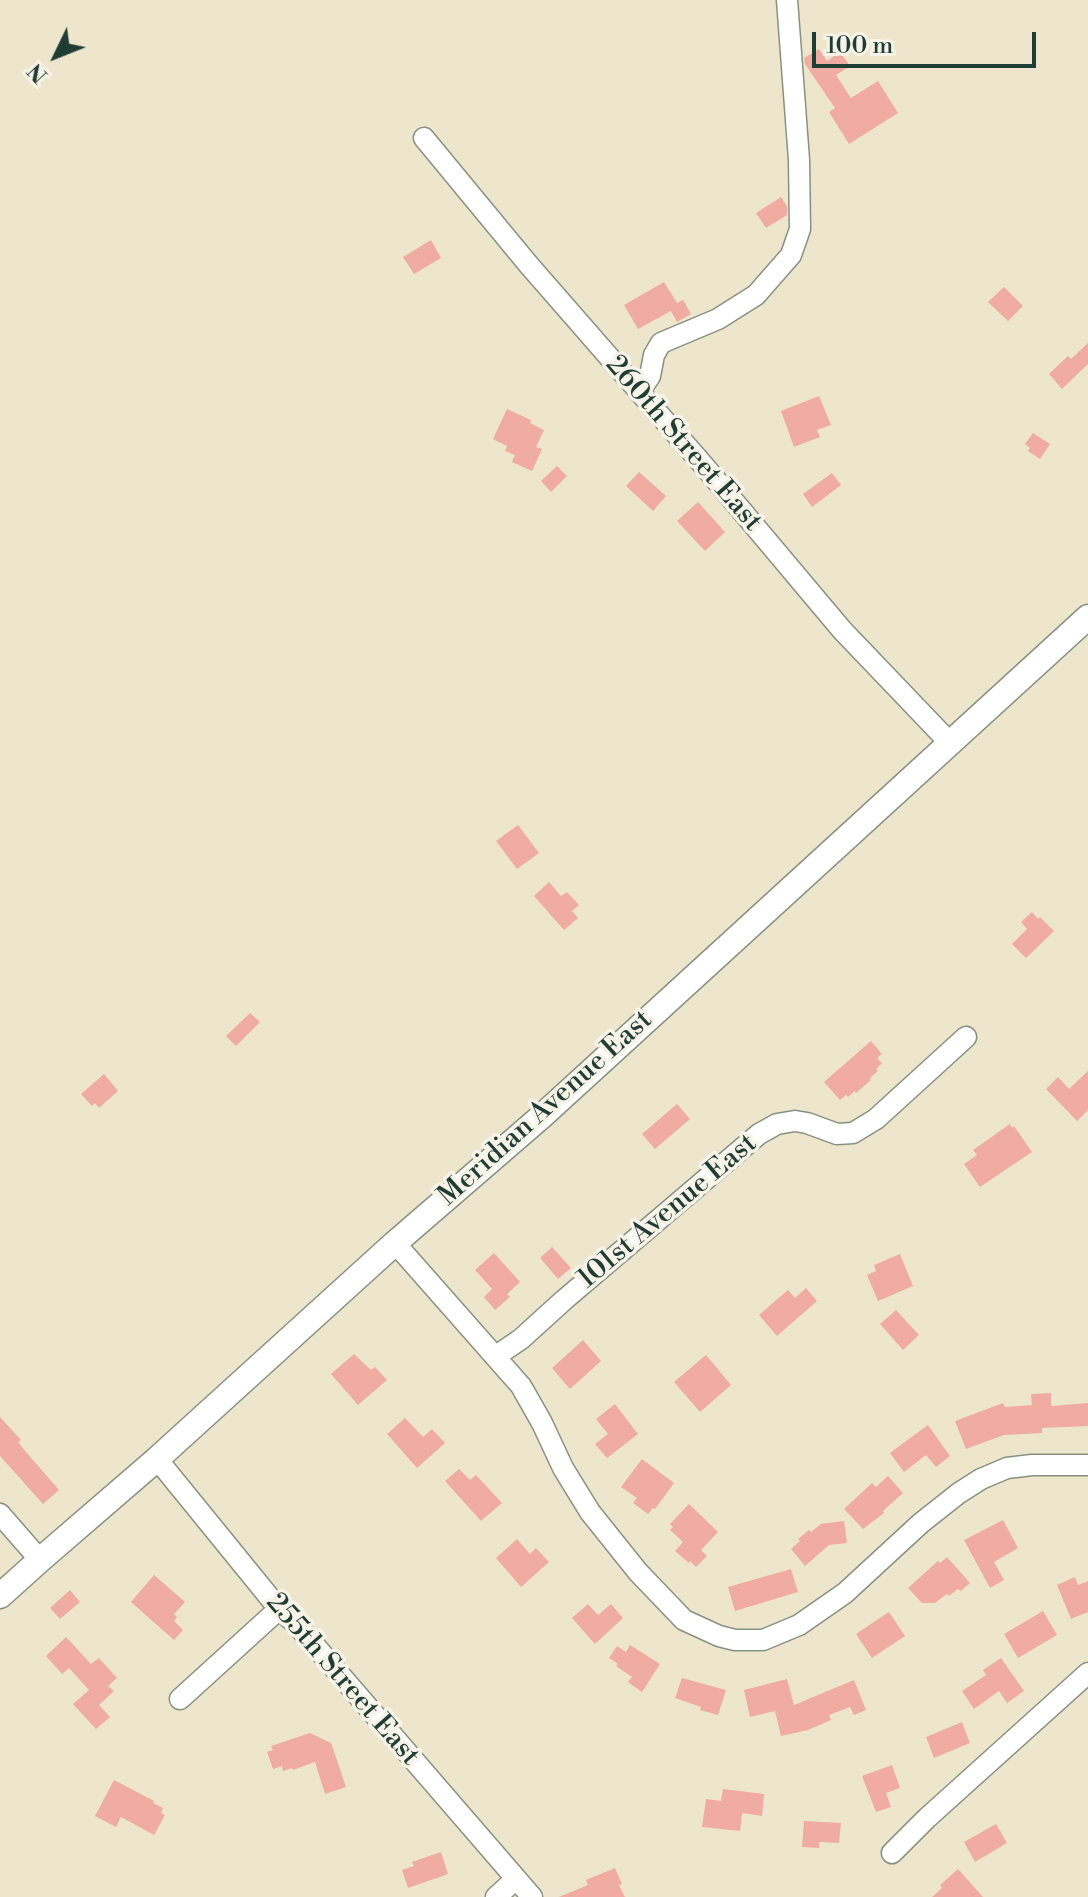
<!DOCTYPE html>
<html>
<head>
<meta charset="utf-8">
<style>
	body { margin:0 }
	#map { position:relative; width:1088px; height:1897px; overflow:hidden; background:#eee6cc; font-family:"Libre Bodoni",serif }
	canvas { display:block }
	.north { position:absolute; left:16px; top:16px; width:80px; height:80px; -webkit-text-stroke:6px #f7f3e8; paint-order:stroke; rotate:227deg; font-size:22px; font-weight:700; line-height:32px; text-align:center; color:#1f3d34 }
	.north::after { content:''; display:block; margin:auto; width:28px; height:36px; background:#1f3d34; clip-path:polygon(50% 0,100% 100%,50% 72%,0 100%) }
	.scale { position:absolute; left:812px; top:32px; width:224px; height:36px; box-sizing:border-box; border:4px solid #1f3d34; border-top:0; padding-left:10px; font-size:24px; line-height:28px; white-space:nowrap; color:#1f3d34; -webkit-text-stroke:6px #f7f3e8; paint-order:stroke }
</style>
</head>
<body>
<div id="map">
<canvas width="1088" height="1897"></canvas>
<div class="north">N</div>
<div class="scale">100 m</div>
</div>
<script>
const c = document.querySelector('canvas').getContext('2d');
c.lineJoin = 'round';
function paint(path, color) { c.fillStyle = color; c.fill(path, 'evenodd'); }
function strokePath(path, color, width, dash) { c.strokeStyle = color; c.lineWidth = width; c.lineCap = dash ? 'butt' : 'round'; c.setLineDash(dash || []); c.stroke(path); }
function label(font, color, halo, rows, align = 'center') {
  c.font = font + ' "Libre Bodoni",serif'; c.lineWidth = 7; c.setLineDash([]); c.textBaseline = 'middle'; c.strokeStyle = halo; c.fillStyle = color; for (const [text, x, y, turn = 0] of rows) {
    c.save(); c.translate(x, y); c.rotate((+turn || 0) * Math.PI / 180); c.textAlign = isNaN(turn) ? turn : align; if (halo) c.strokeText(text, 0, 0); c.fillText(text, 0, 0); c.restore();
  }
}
paint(new Path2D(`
	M819 49 827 61 840 52 850 66 836 75 851 98 878 81 898 113 849 144 829 112 835 108 805 64 804 58Z
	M781 197 787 206V215L766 228 756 213Z
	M431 240 441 258 414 274 403 257Z
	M664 282 677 303 683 300 691 314 677 322 671 311 638 329 624 305Z
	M1004 287 1023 306 1008 321 988 302Z
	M1088 343V364L1062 389 1049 374 1068 356 1071 359Z
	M819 396 831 425 817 430 820 437 794 447 781 411Z
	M507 409 531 420 530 423 544 430 536 447 542 449 532 471 512 462 515 455 505 451 507 446 493 439Z
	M1033 433 1050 444 1040 459 1028 451 1030 448 1025 444Z
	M557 466 567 476 551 492 541 481Z
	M639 472 666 496 653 511 626 486Z
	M832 473 841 485 812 507 803 494Z
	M698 502 725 532 705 551 677 521Z
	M518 825 539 853 517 869 496 841Z
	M549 882 561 896 567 892 579 905 572 911 578 918 564 930 534 896Z
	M1032 912 1038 919 1040 917 1054 931 1026 958 1012 944 1027 929 1021 922Z
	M250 1013 260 1022 236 1046 226 1036Z
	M871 1041 882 1054 877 1058 882 1063 876 1069 878 1071 870 1078 871 1080 856 1093 855 1091 848 1097 846 1095 840 1100 824 1082Z
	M1088 1071V1110L1077 1121 1046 1089 1058 1077 1069 1089Z
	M104 1074 118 1091 99 1108 95 1103 92 1106 81 1094Z
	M677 1104 690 1119 655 1149 642 1134Z
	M1010 1124 1012 1128 1014 1126 1032 1152 980 1187 964 1164 977 1155 973 1150Z
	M552 1247 571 1268 558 1279 540 1258Z
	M494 1253 520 1282 507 1294 510 1297 495 1310 484 1297 492 1289 475 1270Z
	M900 1254 913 1286 878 1301 867 1275 876 1271 874 1265Z
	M806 1288 817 1301 777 1336 759 1315 788 1290 795 1298Z
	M896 1310 919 1335 903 1350 880 1324Z
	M583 1340 601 1361 570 1389 552 1368Z
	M354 1354 371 1370 375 1367 387 1380 358 1405 331 1374Z
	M706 1355 731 1385 700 1412 674 1382Z
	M1051 1393V1406L1088 1403V1426L1042 1428V1433L1004 1435 966 1449 955 1421 1003 1403 1005 1407 1032 1405 1031 1394Z
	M615 1404 638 1434 607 1458 595 1444 608 1434 596 1419Z
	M0 1417 21 1440 18 1442 26 1452 59 1490 43 1504 0 1456Z
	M405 1418 423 1437 432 1429 445 1443 417 1468 387 1434Z
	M928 1425 950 1456 936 1467 926 1455 904 1472 890 1453Z
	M642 1459 674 1483 655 1509 653 1508 648 1514 633 1503 637 1498 621 1487Z
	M459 1469 470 1480 476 1475 502 1503 481 1521 445 1481Z
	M888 1476 903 1493 883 1511 884 1513 863 1529 844 1509 872 1483 876 1487Z
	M689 1504 718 1532 701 1550 707 1556 696 1567 690 1561 689 1563 675 1551 683 1542 670 1530 673 1527 670 1524Z
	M1003 1520 1018 1548 994 1562 1004 1580 990 1588 964 1540Z
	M844 1521 847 1543 829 1545 805 1566 791 1549 800 1541 798 1539 809 1530 811 1532 821 1524Z
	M517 1539 530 1554 536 1548 549 1562 521 1587 496 1558Z
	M947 1557 970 1583 961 1591 958 1589 949 1596 947 1594 935 1603H922L908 1588 938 1561 940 1563Z
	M791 1569 798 1592 735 1611 728 1587Z
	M154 1575 185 1602 174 1614 177 1617 174 1621 183 1630 174 1640 131 1602Z
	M1075 1577 1078 1585 1088 1581V1612L1071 1619 1057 1585Z
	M70 1590 80 1602 60 1619 50 1608Z
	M588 1604 598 1615 611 1604 623 1618 595 1644 572 1618Z
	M1043 1611 1057 1635 1018 1658 1004 1634Z
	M889 1612 905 1636 872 1658 856 1634Z
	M66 1637 91 1664 99 1658 117 1678 108 1686 114 1691 99 1705 110 1717 96 1729 73 1704 89 1690 69 1668 62 1674 46 1656Z
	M630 1645 660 1664 642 1692 628 1682 632 1677 616 1666 618 1664 609 1658 617 1646 626 1652Z
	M1001 1658 1024 1691 1007 1703 999 1691 974 1709 962 1691 986 1675 983 1670Z
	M682 1678 726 1690 718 1715 700 1710 701 1707 675 1698Z
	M787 1679 794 1705 854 1680 866 1710 854 1715 850 1707 829 1715 831 1720 808 1730 781 1736 775 1711 750 1717 744 1690Z
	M962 1722 970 1743 934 1758 926 1737Z
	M310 1733 331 1743 346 1787 325 1794 315 1762 293 1770 292 1768 283 1771 282 1766 273 1769 267 1752 273 1750 271 1746Z
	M892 1765 900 1788 886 1793 891 1807 876 1812 862 1776Z
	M114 1780 154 1801 153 1803 163 1808 161 1813 165 1815 154 1835 121 1817 116 1827 95 1816Z
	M723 1789 764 1794 762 1816 742 1813 740 1831 702 1827 706 1799 721 1801Z
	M804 1821 841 1823 839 1843 819 1842V1848L802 1847Z
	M996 1824 1007 1843 975 1862 964 1842Z
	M441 1852 448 1874 408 1888 402 1870 414 1866 412 1862Z
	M615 1868 622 1884 619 1885 625 1897H559L588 1885 586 1880Z
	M958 1869 983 1897H932L942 1888 940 1885Z`), '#f0aba3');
const minor = new Path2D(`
	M424 138 528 264 705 467 842 630 950 743
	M639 392 650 376 654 355 661 343 718 319 756 295 791 255 800 229 799 160 787 0
	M395 1243 521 1386 542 1423 563 1468 590 1512 638 1572 684 1620 719 1636 735 1640H763L799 1625 845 1593 921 1523 959 1493 981 1479 1007 1468 1032 1465H1088
	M496 1356 521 1339 564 1300 759 1134 777 1124 795 1121 807 1123 837 1134 853 1133 876 1119 966 1037
	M157 1459 279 1609 297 1625 532 1897
	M0 1514 40 1560
	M180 1699 279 1609
	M892 1853 927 1818 1088 1673
	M496 1897 516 1879`);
const major = new Path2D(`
	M0 1596 40 1560 157 1459 395 1243 542 1116 1088 617`);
strokePath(minor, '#869280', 23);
strokePath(major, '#869280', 27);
strokePath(minor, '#fff', 20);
strokePath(major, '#fff', 24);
label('28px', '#1f3d34', '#f7f3e8', [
	["260th Street East",683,444,49],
	["Meridian Avenue East",546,1109,-42],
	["101st Avenue East",668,1212,-40],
	["255th Street East",342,1680,49]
]);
</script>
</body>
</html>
